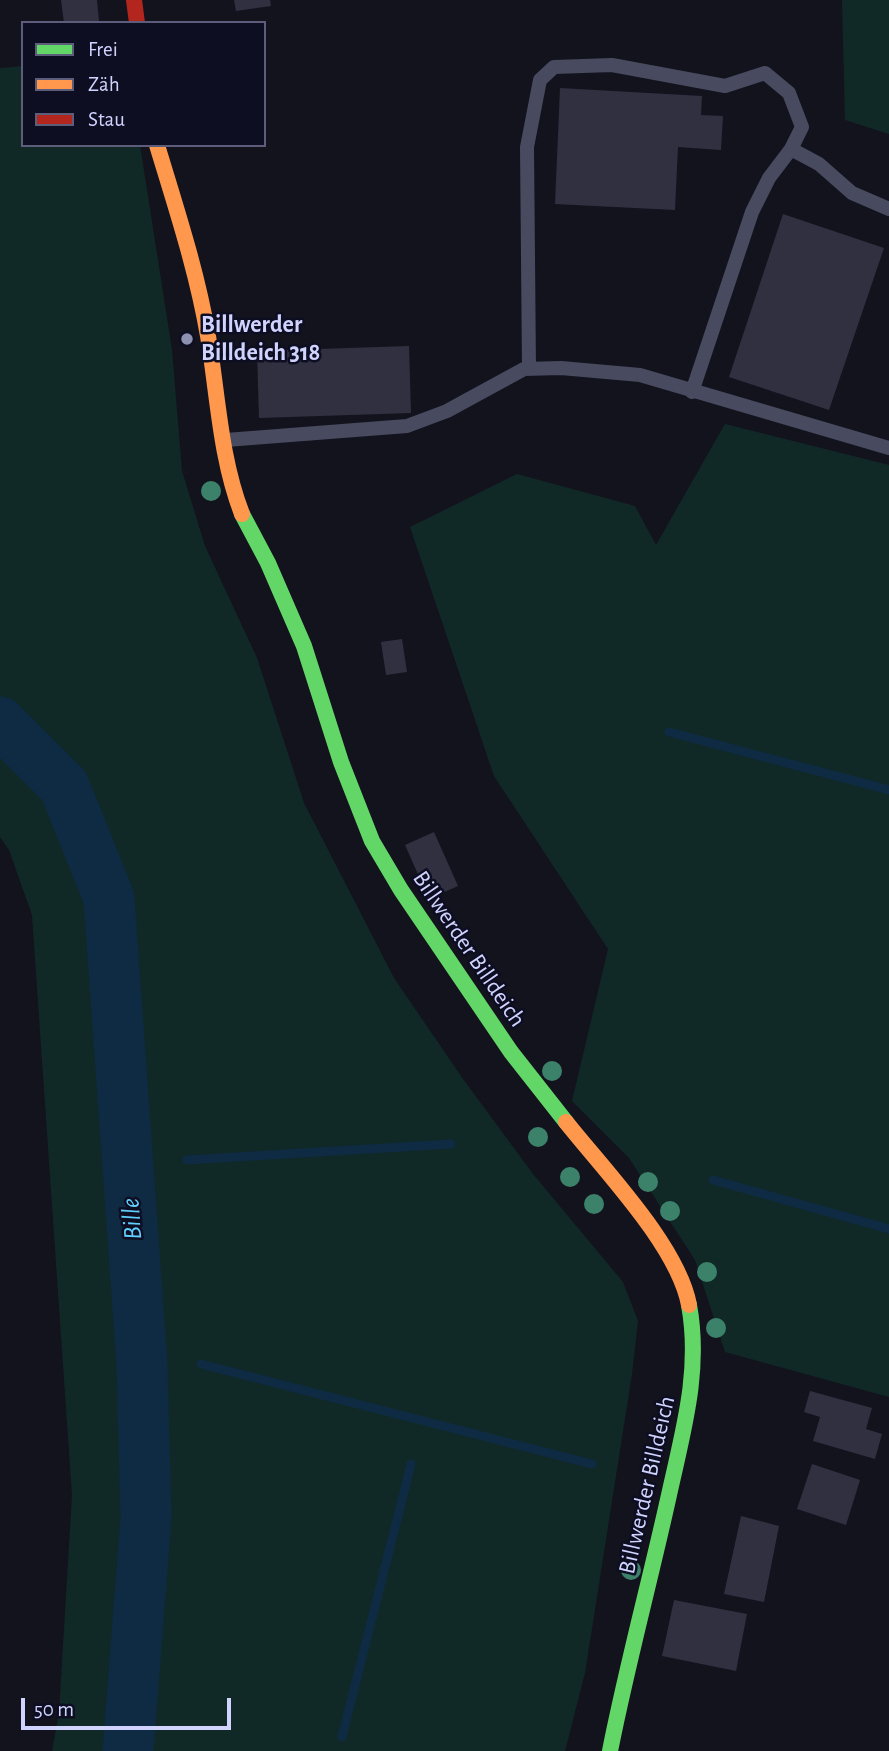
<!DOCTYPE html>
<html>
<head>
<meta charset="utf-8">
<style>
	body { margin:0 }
	#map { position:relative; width:889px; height:1751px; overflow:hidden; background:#13131e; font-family:"Alegreya Sans",sans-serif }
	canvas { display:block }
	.legend { position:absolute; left:21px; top:21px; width:245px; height:126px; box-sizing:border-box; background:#0e0e23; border:2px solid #5c5d7b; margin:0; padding:9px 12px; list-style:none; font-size:21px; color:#d0d3fe }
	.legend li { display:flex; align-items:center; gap:14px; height:35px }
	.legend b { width:35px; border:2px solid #5c5d7b }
	.scale { position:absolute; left:21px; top:1698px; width:210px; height:32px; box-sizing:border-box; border:4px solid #d0d3fe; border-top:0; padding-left:9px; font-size:21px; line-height:24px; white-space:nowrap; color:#d0d3fe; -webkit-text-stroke:5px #0e0e23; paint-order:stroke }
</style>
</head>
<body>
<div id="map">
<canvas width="889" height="1751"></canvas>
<ul class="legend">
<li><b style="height:9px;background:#63d668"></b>Frei</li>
<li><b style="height:9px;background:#ff974d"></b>Zäh</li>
<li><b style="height:9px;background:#b3261e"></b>Stau</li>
</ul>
<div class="scale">50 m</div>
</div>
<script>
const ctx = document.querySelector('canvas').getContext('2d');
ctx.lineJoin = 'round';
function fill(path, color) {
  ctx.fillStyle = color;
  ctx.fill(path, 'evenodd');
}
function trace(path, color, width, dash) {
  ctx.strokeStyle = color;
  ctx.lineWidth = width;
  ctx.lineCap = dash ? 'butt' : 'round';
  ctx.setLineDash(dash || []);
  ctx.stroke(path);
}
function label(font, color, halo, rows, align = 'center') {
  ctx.font = font + ' "Alegreya Sans",sans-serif';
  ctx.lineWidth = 5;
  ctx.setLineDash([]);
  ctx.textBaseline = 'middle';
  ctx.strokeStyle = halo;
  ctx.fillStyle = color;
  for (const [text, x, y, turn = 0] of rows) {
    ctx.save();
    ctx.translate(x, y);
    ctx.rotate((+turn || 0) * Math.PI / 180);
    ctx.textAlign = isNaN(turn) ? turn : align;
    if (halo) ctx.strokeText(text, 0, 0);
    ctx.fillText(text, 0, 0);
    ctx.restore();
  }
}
fill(new Path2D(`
	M842,0H889V134L845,120Z
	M23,66V145H140L172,350L182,471L205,546L257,658L304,803L394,978L463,1079L533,1174L623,1282L638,1321L632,1374L585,1673L565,1751H52L59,1713L72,1495L32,915L9,850L0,837V68Z
	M725,424L889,465V1397L725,1352L695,1260L629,1158L572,1101L608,949L494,776L410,527L517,474L635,506L656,545Z`), '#112926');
trace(new Path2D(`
	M669,732L889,790
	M187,1160L451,1144
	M713,1180L889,1229
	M201,1364L592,1464
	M342,1737L411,1464`), '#0e2b43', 9);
trace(new Path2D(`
	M0,722L64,786L109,898L142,1365L146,1517L128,1751`), '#0e2b43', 51);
fill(new Path2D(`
	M61,0H97L99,21L64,23Z
	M234,0H270L271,6L236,11Z
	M560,88L702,96L701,115L723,116L721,150L678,147L675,210L555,204Z
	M783,214L884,248L829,410L729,377Z
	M409,346L411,413L259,418L257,351Z
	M402,639L407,672L386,675L381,642Z
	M434,832L458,886L429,899L405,845Z
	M810,1391L872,1408L866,1429L882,1434L875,1459L813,1441L820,1417L804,1412Z
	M812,1464L860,1480L846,1525L797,1509Z
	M741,1516L779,1526L764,1602L724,1594Z
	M674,1600L747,1614L736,1671L662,1656Z`), '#313040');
trace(new Path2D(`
	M529,369L527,147L540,80L554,67L612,65L725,86L765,73L789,93L802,127L791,149
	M692,392L752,212L769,178L791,149L819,164L852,193L889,209
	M226,440L407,426L447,411L524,369L561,368L640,375L889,448`), '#484a5f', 14);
trace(new Path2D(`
	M242,514L268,563L304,646L341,762L372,841L401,890L511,1052L566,1122
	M610,1751C627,1665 650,1581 669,1495C683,1431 701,1371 689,1305`), '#63d668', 16);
trace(new Path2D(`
	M157,145C176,208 197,271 208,336C218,396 220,457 242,514
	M566,1122C604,1170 678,1246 689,1305`), '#ff974d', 16);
trace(new Path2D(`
	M134,0L137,23`), '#b3261e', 16);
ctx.fillStyle = '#3c826a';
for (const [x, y] of [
	[211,491],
	[552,1071],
	[538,1137],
	[570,1177],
	[648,1182],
	[594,1204],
	[670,1211],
	[707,1272],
	[716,1328],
	[631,1570]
]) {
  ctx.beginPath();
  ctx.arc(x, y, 10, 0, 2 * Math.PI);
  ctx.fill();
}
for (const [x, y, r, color] of [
	[187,339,7,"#8e90b0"]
]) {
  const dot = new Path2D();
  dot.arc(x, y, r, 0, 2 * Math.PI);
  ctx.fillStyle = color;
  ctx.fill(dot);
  trace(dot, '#0e0e23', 2.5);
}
label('bold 24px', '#d0d3fe', '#0e0e23', [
	["Billwerder",201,325],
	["Billdeich 318",201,353]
], 'left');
label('24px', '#d0d3fe', '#0e0e23', [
	["Billwerder Billdeich",469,949,56],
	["Billwerder Billdeich",647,1485,-77]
]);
label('italic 26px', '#60cefd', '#0e0e23', [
	["Bille",132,1219,-94]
]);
</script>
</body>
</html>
